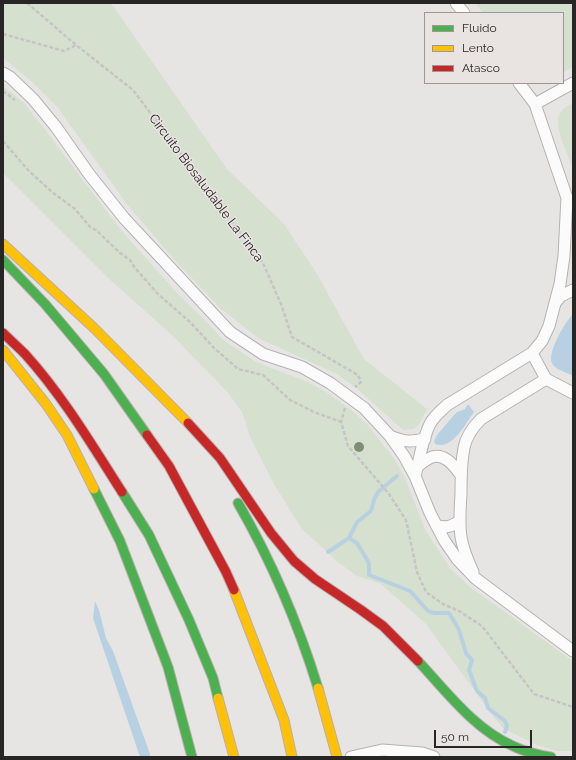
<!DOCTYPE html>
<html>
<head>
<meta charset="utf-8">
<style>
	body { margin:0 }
	#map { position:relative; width:576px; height:760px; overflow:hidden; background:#e7e5e3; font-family:Raleway,sans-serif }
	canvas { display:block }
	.frame { position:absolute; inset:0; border:4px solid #272625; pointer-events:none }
	.legend { position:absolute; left:424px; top:12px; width:140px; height:72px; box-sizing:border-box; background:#e9e4e1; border:1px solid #9b9896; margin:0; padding:5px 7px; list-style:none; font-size:12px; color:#272625 }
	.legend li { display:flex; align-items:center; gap:8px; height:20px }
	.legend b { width:20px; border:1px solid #9b9896 }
	.scale { position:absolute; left:434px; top:730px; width:98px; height:18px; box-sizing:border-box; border:2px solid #272625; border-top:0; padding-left:5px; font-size:12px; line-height:14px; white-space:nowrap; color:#272625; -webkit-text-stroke:3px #e9e4e1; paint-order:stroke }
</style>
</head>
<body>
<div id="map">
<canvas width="576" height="760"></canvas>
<div class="frame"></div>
<ul class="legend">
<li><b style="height:5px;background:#4caf50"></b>Fluido</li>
<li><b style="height:5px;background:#ffc107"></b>Lento</li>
<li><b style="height:5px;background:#c62828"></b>Atasco</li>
</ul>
<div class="scale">50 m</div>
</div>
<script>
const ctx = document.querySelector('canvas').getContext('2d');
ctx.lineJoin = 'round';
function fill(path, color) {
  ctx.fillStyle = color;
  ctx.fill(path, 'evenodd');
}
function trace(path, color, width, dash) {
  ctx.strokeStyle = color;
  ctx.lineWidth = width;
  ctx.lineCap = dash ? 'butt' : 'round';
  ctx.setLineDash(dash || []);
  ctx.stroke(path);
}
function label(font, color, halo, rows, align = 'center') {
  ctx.font = font + ' Raleway,sans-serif';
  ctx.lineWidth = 3;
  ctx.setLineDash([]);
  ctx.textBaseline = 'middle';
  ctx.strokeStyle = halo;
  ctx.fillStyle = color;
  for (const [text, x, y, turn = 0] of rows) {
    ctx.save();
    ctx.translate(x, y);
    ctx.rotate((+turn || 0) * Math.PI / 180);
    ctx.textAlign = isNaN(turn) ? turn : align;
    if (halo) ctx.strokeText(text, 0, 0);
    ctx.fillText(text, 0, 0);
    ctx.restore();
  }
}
fill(new Path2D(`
	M3,3H110L116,10L227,169L284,224L317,274L364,359L427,409L418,426L413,429L403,430L355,387L335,373L258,338L219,307L178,264L126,203L58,108L30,80L3,58Z
	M475,3H573V67L563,72V13H483Z
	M3,86L24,103L40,123L120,229L179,295L206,321L222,339L256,362L308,382L326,392L350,409L367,424L395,460L405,478L425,529L450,568L470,587L573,661V751H557L537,745L504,729L493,716L426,624L381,584L357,576L339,563L302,529L275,486L250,437L242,412L228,393L174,337L108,278L3,173Z
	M573,103V168C568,156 554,127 559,115C562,108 567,106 573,103Z`), '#d6e0cf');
fill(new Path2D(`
	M573,314V376C568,373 557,370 553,365C545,355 565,322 573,314Z
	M468,404L474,412C465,424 453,450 435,444L434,441L437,435L454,415L457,412L465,409Z
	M95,601L99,610L106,638L113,651L150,754V757H140L93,618Z`), '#b8d1e2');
trace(new Path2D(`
	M397,476L378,492L374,500L371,511L357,522L349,538L357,543L369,563V575L410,591L428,611L434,613H449L459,630L466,653L472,660L469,670L477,691L485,698L488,708L505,721L507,726L505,732
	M328,552L349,538`), '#b8d1e2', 4);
const street = new Path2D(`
	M456,3L464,13
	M3,73L10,77L33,99L56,127L89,174L124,218L230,332L263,354L302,367L330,383L364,408L390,436L404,456L415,476L430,513L444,540L457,559L475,578L573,651
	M519,83L535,104L569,204
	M535,104L573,83
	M555,303L561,296L573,290
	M532,353L546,379L573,393
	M390,436C404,442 410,442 425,439
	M418,466C422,463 427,459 432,457C445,453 454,466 461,475
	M415,476C420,459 422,439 430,424C434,416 441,411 447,405L532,353L542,341L549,326L560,284L564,256L567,197
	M436,525C446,529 452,526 460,521
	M473,572C468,561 463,550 461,537C459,523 460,508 461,494C461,479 461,463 464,448C466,437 473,427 481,419L546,379
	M351,757L382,750L422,753L434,757`);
const fast = new Path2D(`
	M3,260L45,304L104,374L147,435
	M94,489L120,541L168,667L192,757
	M122,492L149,535L189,620L213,678L218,698
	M238,503C272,562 298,623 318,688
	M418,661C446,691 474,729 513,746C525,752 538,755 551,757`);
const slow = new Path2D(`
	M3,244L94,328L188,423
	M3,350L46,404L67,435L94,489
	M234,590L284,720L292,757
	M318,688L337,757
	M218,698L234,757`);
const jam = new Path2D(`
	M3,333C10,340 18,347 25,354C63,396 92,445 122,492
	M188,423L220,458L271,533L294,561L315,579L361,610L383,626L418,661
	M147,435L169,466L226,572L234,590`);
trace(street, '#b5b3b2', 13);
trace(fast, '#baaeaf', 11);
trace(slow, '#baaeaf', 11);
trace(jam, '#baaeaf', 11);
trace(new Path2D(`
	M27,3L76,45L133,90L263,263L281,304L292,337L358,375L361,382L355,387
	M3,34L64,51L76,45
	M3,91L15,100
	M3,141L28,170L52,192L75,209L90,227L96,230L120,253L130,260L135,268L159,295L190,322L214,348L238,369L263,375L290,400L314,412L341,422
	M345,408L341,422L348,446L389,494L406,520L417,572L426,592L443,604L459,611L482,626L534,694L573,707`), '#c6c5c5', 2.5, [4, 2]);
trace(street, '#fbfbfb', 11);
trace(fast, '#4caf50', 9);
trace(slow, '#ffc107', 9);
trace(jam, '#c62828', 9);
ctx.fillStyle = '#7f8f73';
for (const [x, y] of [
	[359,447]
]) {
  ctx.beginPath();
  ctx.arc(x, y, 5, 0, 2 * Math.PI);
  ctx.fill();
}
label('13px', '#272625', '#e9e4e1', [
	["Circuito Biosaludable La Finca",206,188,53]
]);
</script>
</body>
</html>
